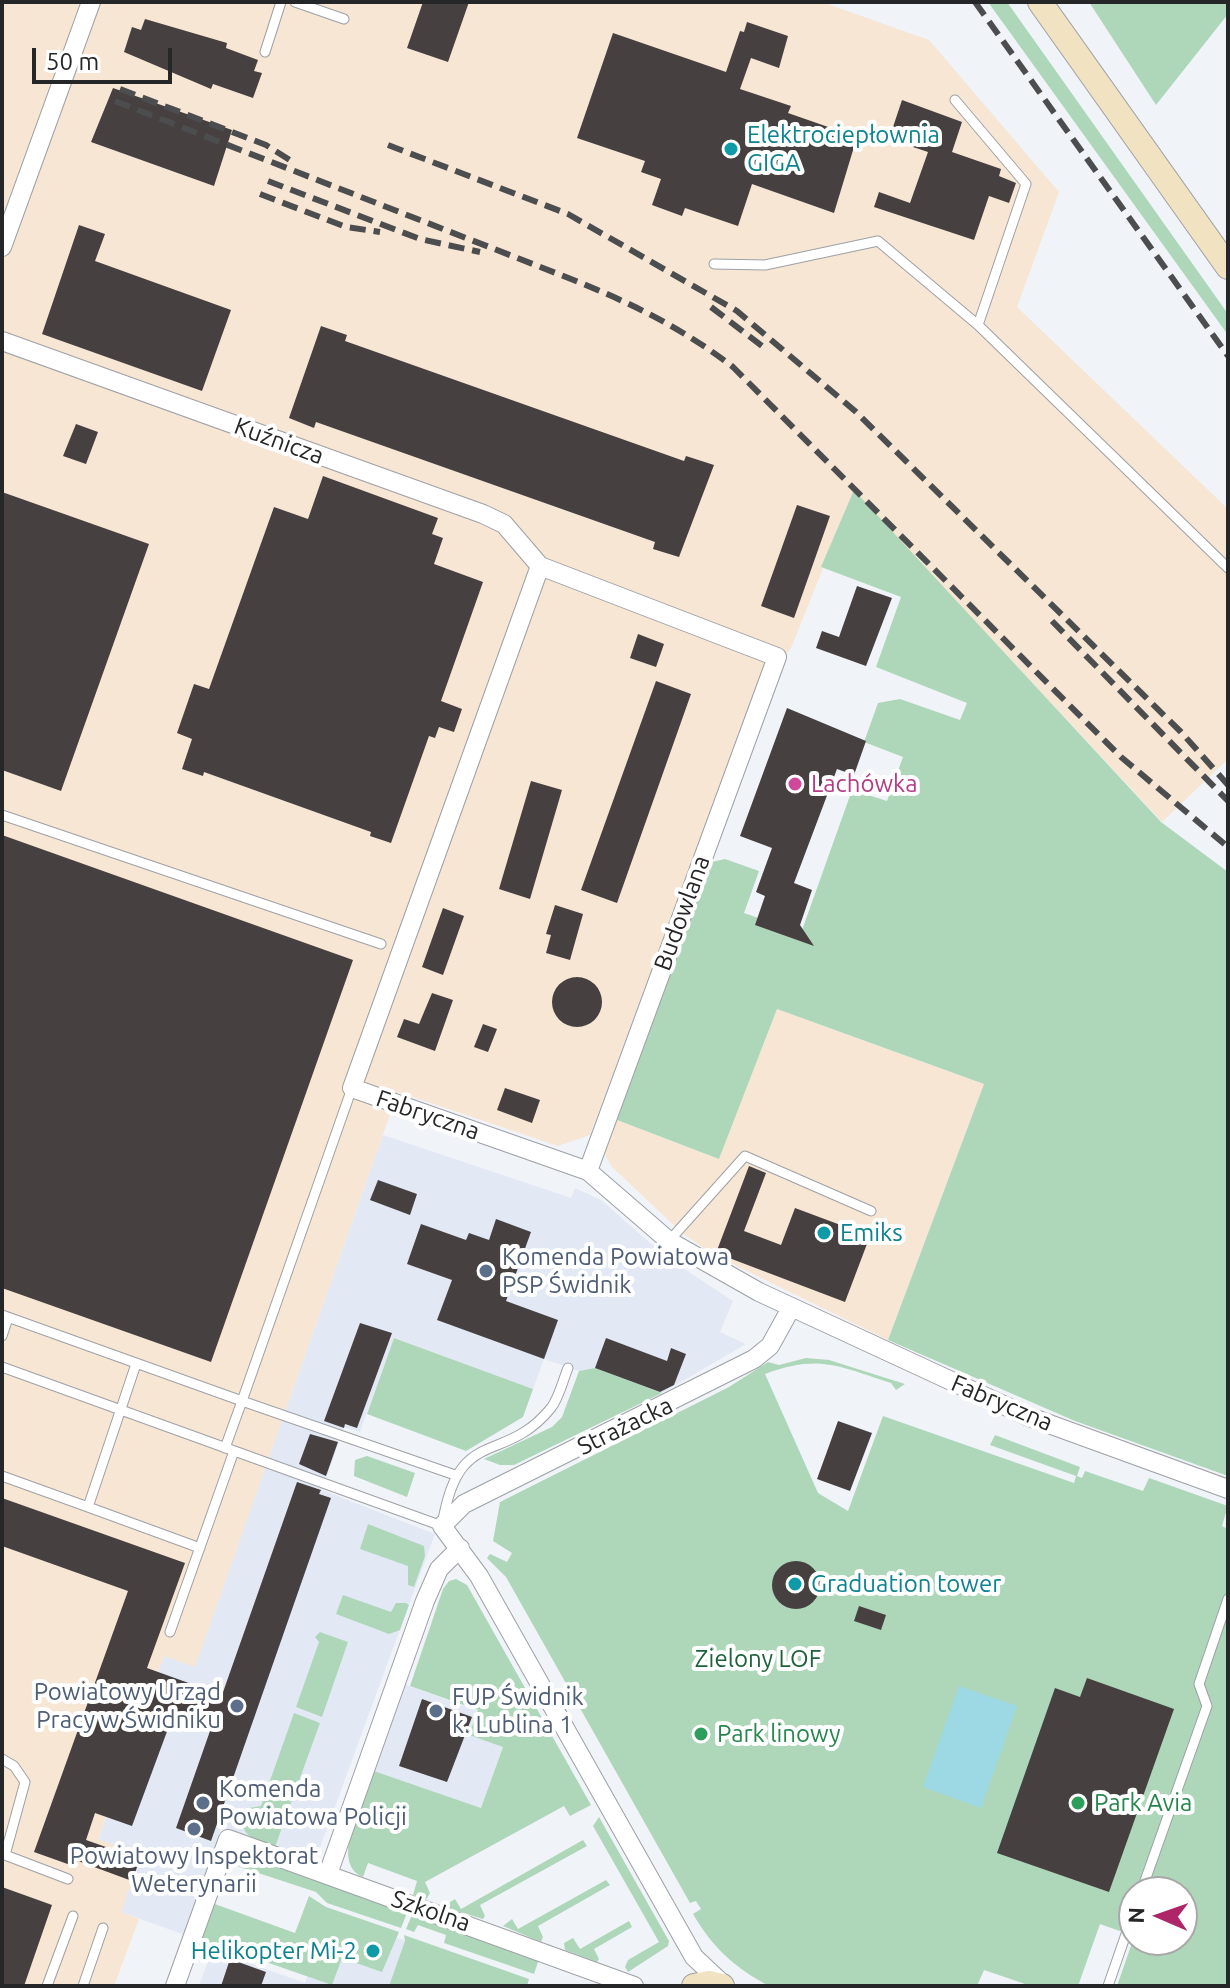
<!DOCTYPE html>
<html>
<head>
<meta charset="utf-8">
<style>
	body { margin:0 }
	#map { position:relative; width:1230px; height:1988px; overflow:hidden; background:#f0f3f8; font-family:Ubuntu,sans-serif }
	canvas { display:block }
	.frame { position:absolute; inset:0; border:4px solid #252627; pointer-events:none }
	.north { position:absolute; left:1118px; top:1876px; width:80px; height:80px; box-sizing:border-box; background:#fff; border:2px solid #a8a8a9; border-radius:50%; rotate:272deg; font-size:22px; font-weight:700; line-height:32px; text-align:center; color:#252627 }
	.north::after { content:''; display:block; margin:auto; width:28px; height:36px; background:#ae2568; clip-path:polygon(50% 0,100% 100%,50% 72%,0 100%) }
	.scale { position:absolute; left:32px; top:48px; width:140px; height:36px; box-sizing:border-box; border:4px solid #252627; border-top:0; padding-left:10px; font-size:24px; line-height:28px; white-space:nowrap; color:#252627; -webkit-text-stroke:6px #fff; paint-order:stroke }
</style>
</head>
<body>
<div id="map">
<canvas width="1230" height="1988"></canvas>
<div class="frame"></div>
<div class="north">N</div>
<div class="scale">50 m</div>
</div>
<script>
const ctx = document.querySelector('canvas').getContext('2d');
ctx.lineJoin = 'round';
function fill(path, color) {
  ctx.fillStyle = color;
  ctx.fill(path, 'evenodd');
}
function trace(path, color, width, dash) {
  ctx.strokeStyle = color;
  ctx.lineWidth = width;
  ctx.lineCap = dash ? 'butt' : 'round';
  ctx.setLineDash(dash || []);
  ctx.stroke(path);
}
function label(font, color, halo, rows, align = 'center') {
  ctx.font = font + ' Ubuntu,sans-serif';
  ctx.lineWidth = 8;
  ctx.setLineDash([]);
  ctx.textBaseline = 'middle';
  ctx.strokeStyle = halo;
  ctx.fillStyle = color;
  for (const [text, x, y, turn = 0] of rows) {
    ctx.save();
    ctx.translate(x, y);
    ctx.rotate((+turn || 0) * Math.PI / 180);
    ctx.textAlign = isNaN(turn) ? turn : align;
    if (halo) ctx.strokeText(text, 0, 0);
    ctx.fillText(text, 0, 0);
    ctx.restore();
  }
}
fill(new Path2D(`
	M383,1135L571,1198L575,1188L601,1200L666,1257L733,1301L720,1332L746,1344L662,1393L595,1368L579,1371L544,1359L533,1389L394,1338L360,1432L344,1427L322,1490L435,1534L315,1861L221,1828L185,1935L121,1912L98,1840L164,1656L195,1666Z
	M404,1684L478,1711L503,1747L481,1808L374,1771Z
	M330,1914L532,1986H199L212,1950L305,1983Z`), '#e2e9f5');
fill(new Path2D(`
	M2,2H822L929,40L1059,192L1017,307L1228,509V759L1162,822L854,491L791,648L752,700L590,1135L558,1146L398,1092L195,1667L164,1656L98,1839L141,1855L121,1912L139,1919L114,1986H2Z
	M777,1009L984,1084L888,1340L712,1254L680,1231L611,1166L605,1154L617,1120L719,1159Z`), '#f7e6d4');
fill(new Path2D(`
	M988,2H1007L1228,314V335Z
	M1089,2H1228V14L1156,105Z
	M854,490L1161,822L1228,872V1476L1075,1421L888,1340L984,1084L777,1009L719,1159L617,1120L712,862L725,859L759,871L744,913L801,933L852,790L887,801L903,757L864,742L878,703L900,699L960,720L967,703L876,667L901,597L821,567Z
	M394,1338L533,1389L523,1417L466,1451L367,1414Z
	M806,1358L829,1360L905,1384L896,1390L891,1383C837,1366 820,1354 765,1374L818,1493L848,1511L883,1416L1074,1483L1076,1476L990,1445L995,1435L1080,1467L1077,1476L1082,1478L1085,1471L1143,1491L1149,1478L1228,1506L1222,1526L1228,1529V1986H1117L1134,1937V1940H1182V1892H1134V1936L1100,1924L1078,1986H1031L984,1970L977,1986H769C735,1968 712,1947 693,1914L701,1909L696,1901L690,1903L506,1577L487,1558L490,1554L507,1562L512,1553L493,1541L500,1502L729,1387L768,1362L779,1365Z
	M595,1368L662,1393L514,1465H500L484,1459L552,1427L562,1417L579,1371Z
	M367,1456L415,1473L407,1497L354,1476L355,1460Z
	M368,1524L424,1546L425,1556L414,1587L408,1585V1566L360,1549Z
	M456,1579L467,1585L591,1805L570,1816L564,1806L425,1882L430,1893L426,1900L413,1895L417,1881L368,1863L363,1877C328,1863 365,1797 374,1771L481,1808L503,1747L469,1735L478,1710L410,1686L443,1589L449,1581Z
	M343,1595L391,1612L396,1603H406L409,1605L400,1630L389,1634L336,1614Z
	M320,1632L348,1642L322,1717L296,1707L319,1642L315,1637Z
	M294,1713L320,1723L275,1847C258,1841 240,1837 242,1816L249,1808L261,1806Z
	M599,1817L669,1941L668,1946L628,1972L625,1967L628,1960L659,1942L593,1826Z
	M583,1840L587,1846L480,1905L485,1916L483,1919L450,1909L447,1904L455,1899L461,1909Z
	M249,1861L262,1862L407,1913L401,1928L327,1903L316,1892L237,1866Z
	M606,1880L610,1885L538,1926L543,1937L541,1942L503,1926L512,1919L518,1929Z
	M309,1896L326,1907L399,1932L382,1972L342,1958L332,1985L200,1939L212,1903L295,1933Z
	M412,1915L539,1959L534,1974L444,1943L446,1935L418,1925L414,1932L406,1929Z
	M629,1921L632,1927L594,1949L599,1959L597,1962L565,1950L564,1943L573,1938L580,1949Z
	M404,1935L529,1979L527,1986H389L405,1941Z`), '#aed7ba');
fill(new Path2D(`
	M959,1686L1017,1706L981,1808L923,1787Z`), '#9dd9e4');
fill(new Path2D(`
	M423,2H469L448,62L407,48Z
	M145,19L227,43L226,48L258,60L254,71L262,73L253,98L213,84L211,89L124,52L132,27L141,30Z
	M747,22L788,36L779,68L751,58L740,89L791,106L788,113L857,137L834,213L752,184L738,226L685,208L682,216L652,205L661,179L641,172L645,161L577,138L613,33L726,72L740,31L744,32Z
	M113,88L232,130L214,186L91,142Z
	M902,100L962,122L952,152L1001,169L999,176L1016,183L1009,203L989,196L974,240L874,207L879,192L910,203L928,152L889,139Z
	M79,225L105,234L95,261L231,310L202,391L42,334Z
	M321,326L347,335L345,341L684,461L686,456L714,465L679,557L653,549L655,542L316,422L314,428L289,418Z
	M76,424L98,432L86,464L63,456Z
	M323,476L438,518L432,534L443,538L434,564L483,582L441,701L462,709L454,732L439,727L435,738L429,736L391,843L370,836L371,832L204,772L203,776L182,769L192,739L177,733L194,684L209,689L274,507L308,519Z
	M2,492L149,544L61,791L2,770Z
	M797,505L830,516L794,618L761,606Z
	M857,586L892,598L866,666L816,648L822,631L839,637Z
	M638,634L664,644L656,667L630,658Z
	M656,681L691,694L617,903L581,890Z
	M787,708L866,741L854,775L837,769L794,883L812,890L800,925L814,946L755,925L765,896L756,892L772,848L740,836Z
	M531,781L562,790L530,899L499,889Z
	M2,835L353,960L211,1362L2,1288Z
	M555,905L583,914L570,960L546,953L551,935L546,934Z
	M443,908L464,916L443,975L422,967Z
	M552 1002a25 25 0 1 1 50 0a25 25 0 1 1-50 0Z
	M432,993L453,1000L435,1051L397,1037L404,1019L419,1024Z
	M483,1024L497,1029L488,1052L474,1047Z
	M505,1088L540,1100L532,1123L497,1110Z
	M749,1166L766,1173L744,1231L781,1245L795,1208L870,1236L845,1302L716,1253Z
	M378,1180L417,1194L410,1215L370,1200Z
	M496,1219L531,1232L506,1301L558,1320L544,1359L437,1320L452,1280L407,1264L421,1224L466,1240L469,1233L489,1240Z
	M360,1323L392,1333L357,1428L345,1424L344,1428L324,1421Z
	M606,1338L667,1361L671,1348L686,1354L674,1385L660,1392L595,1368Z
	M838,1421L872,1433L850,1491L817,1479Z
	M310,1434L338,1442L326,1476L299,1464Z
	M297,1482L321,1490L319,1494L331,1498L211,1841L176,1828L210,1731L172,1718L132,1826L95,1813L86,1840L140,1859L132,1881L78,1861L76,1867L34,1852L128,1591L2,1546V1498L185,1563L147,1668L222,1695Z
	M772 1585a24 24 0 1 1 48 0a24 24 0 1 1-48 0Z
	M859,1606L886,1615L881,1630L854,1621Z
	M1087,1678L1174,1709L1109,1892L997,1853L1055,1688L1080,1697Z
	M422,1699L472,1717L447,1782L399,1766Z
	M2,1887L52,1905L24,1986H2Z
	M230,1959L266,1972L261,1986H221Z`), '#464040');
const lane = new Path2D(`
	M295,2L344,19
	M265,52L281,2
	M955,100L1026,184L978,325L1228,568
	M714,264L765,265L878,241L978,325
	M2,815L381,944
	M669,1241L745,1156L871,1211
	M2,1315L242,1401L352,1088
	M2,1336L8,1318
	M136,1364L88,1507L200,1548
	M2,1367L442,1526C458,1423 503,1467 551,1408C559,1398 563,1380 568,1368
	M225,1448L242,1401L455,1475
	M2,1476L88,1507
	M170,1632L234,1451
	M2,1759L14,1766L25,1782L5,1855L68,1879
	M1141,1892L1207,1706L1199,1684L1228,1599
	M47,1986L73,1916
	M83,1986L103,1928
	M1108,1986L1134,1911`);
const street = new Path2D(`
	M2,247L91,2
	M2,341L483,514L504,524L540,566
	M588,1171L777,657L540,566L352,1088L588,1171L669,1241L759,1292L1027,1416L1228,1489
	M328,1874L425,1601L439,1569L460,1548
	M175,1986L228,1839L634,1986
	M725,1986L694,1957L479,1576L442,1526L464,1504L754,1359L770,1346L791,1308`);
const secondary = new Path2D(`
	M1040,2L1228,267
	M694,1986L709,1983L722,1986`);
trace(lane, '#9da0a5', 11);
trace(street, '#9da0a5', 20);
trace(secondary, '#9da0a5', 26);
trace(lane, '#fff', 9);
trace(street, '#fff', 18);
trace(secondary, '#f1e2c1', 24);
trace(new Path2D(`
	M975,2L1228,356
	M120,89L266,145L293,162
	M115,101L566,277C627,301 681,327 733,367L1121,757L1228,847
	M388,145L568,214L737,311L855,411L1181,732L1228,785
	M268,181L420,239L480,252
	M260,194L346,227L380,232
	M711,307L762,346
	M1052,621L1228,801`), '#4c4d4f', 6, [16, 8]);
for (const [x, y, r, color] of [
	[731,149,8,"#0f9aa8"],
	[795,784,8,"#d1479c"],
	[824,1233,8,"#0f9aa8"],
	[486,1271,8,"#5c6f8a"],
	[795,1584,8,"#0f9aa8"],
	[237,1706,8,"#5c6f8a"],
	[436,1711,8,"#5c6f8a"],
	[701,1734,8,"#2e9e5b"],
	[203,1803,8,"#5c6f8a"],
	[1078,1803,8,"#2e9e5b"],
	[194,1829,8,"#5c6f8a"],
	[373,1951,8,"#0f9aa8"]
]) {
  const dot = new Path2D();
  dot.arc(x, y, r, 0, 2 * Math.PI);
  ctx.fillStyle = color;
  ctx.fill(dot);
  trace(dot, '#fff', 3);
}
label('24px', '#0d838f', '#fff', [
	["Elektrociepłownia",747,135],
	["GIGA",747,163],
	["Emiks",840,1233],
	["Graduation tower",811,1584],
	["Helikopter Mi-2",357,1951,"right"]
], 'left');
label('24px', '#252627', '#fff', [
	["Kuźnicza",279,441,20],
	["Budowlana",682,913,-70],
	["Fabryczna",428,1115,19],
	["Fabryczna",1002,1403,23],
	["Strażacka",625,1426,-26],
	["Szkolna",431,1911,19]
]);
label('24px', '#b23c85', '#fff', [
	["Lachówka",811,784]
], 'left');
label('24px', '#4e5e75', '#fff', [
	["Komenda Powiatowa",502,1257],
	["PSP Świdnik",502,1285],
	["Powiatowy Urząd",221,1692,"right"],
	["Pracy w Świdniku",221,1720,"right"],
	["FUP Świdnik",452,1697],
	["k. Lublina 1",452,1725],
	["Komenda",219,1789],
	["Powiatowa Policji",219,1817],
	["Powiatowy Inspektorat",194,1856,"center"],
	["Weterynarii",194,1884,"center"]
], 'left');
label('24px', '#1e613a', '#fff', [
	["Zielony LOF",758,1659]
]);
label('24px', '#27864d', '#fff', [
	["Park linowy",717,1734],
	["Park Avia",1094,1803]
], 'left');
</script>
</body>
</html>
